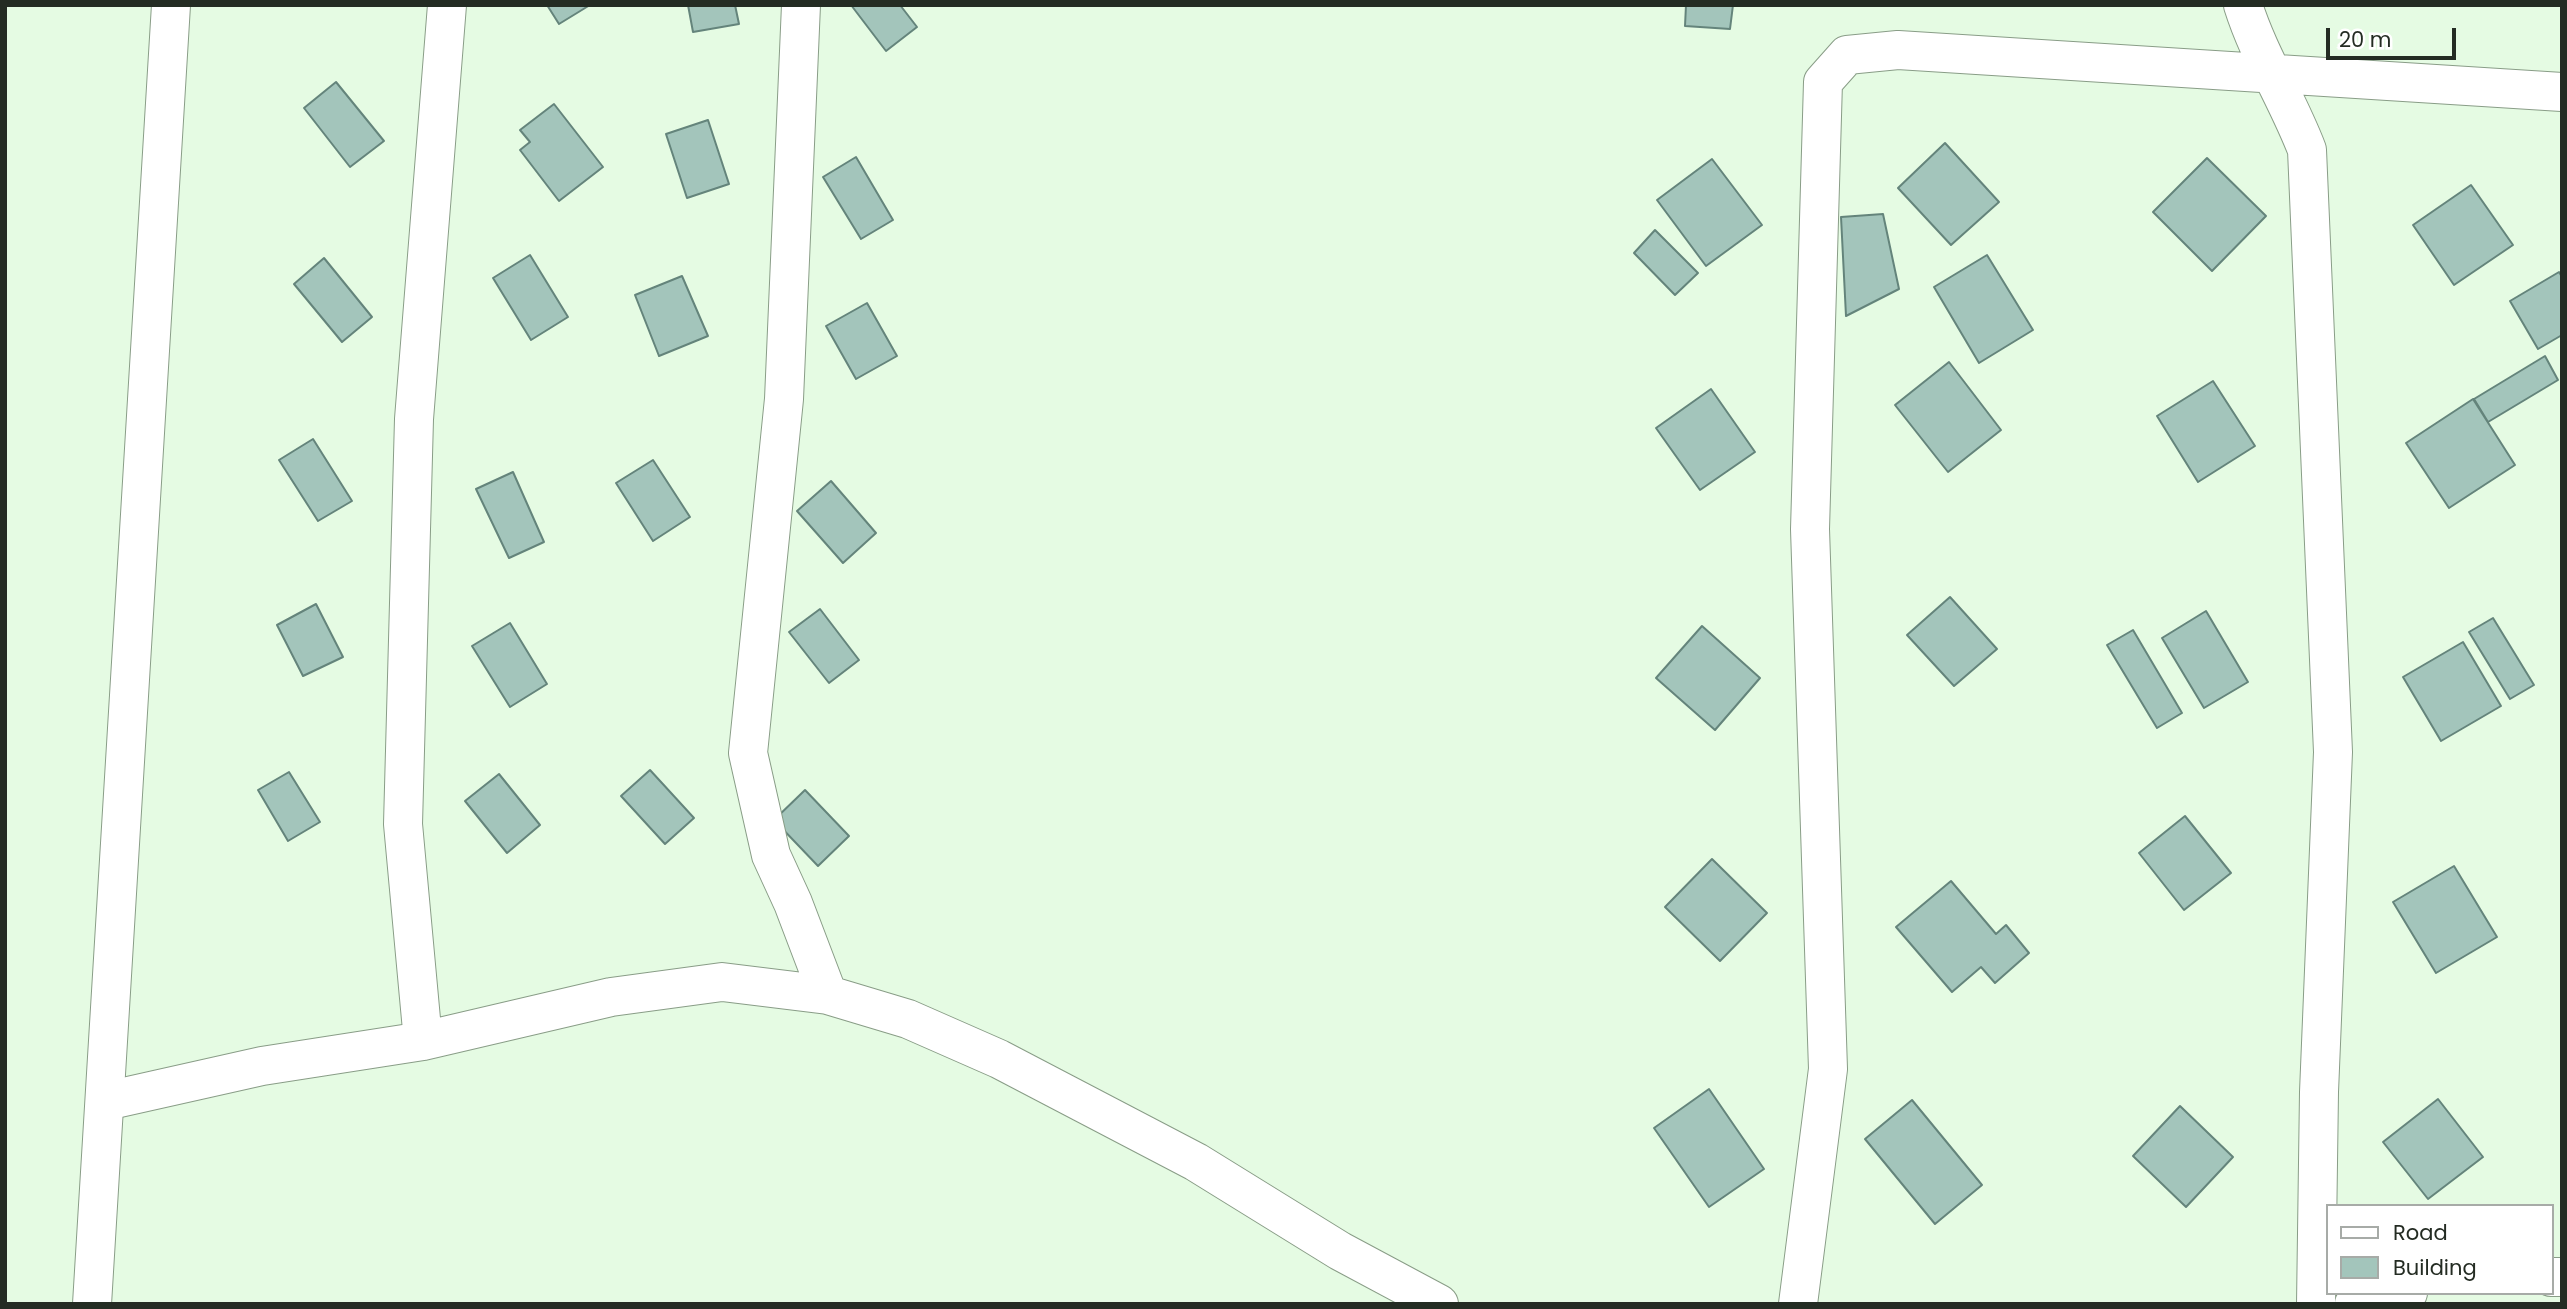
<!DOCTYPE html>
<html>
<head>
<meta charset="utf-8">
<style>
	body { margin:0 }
	#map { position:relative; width:2567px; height:1309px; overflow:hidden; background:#e5fbe3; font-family:Poppins,sans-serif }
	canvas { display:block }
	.frame { position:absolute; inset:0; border:7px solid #242c23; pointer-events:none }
	.legend { position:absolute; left:2326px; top:1204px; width:228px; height:91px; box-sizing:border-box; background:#fff; border:2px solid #a7aba7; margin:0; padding:9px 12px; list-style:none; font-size:21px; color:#242c23 }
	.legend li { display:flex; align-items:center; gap:14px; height:35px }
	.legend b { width:35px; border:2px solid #a7aba7 }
	.scale { position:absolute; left:2326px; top:28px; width:130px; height:32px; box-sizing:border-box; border:4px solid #242c23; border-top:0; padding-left:9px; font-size:21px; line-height:24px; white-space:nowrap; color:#242c23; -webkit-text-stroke:5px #fff; paint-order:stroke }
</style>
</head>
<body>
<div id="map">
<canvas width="2567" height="1309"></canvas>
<div class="frame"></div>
<ul class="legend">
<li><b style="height:9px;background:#fff"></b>Road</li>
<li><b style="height:19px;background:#a3c5bb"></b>Building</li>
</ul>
<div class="scale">20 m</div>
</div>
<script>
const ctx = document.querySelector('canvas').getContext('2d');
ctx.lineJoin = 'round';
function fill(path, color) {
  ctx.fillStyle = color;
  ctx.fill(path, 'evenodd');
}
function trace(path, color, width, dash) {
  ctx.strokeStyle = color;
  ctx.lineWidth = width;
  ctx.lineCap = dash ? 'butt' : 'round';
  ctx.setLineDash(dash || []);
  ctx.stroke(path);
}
const building = new Path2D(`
	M547,5H590L559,24Z
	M688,5H735L739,24L693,32Z
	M851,5H900L917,27L886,51Z
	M1686,5H1733L1730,29L1685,26Z
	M336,82L384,141L350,167L304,108Z
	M554,104L603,167L559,201L520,150L530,142L520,130Z
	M708,120L729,184L687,198L666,134Z
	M1945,143L1999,202L1951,245L1898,188Z
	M856,157L893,220L861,239L823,177Z
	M2207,158L2266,216L2212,271L2153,212Z
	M1712,159L1762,225L1706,266L1657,200Z
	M2471,185L2513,245L2454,285L2413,225Z
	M1883,214L1899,289L1846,316L1841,217Z
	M1655,230L1698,273L1675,295L1634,253Z
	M530,255L568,317L531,340L493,278Z
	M1987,255L2033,330L1979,363L1934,287Z
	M324,258L372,317L342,342L294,284Z
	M2559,272L2562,277V335L2538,349L2510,301Z
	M682,276L708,336L659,356L635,295Z
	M867,303L897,356L856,379L826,326Z
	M2545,356L2558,380L2488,422L2474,399Z
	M1949,362L2001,430L1948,472L1895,405Z
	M2213,381L2255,446L2198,482L2157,416Z
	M1711,389L1755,452L1700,490L1656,428Z
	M2473,399L2515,465L2449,508L2406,443Z
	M313,439L352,501L318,521L279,460Z
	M653,460L690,517L653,541L616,483Z
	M513,472L544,542L509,558L476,489Z
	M831,481L876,533L843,563L797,511Z
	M1950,597L1997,649L1954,686L1907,635Z
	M316,604L343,657L303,676L277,625Z
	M820,609L859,660L829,683L789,632Z
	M2206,611L2248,682L2204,708L2162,638Z
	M2493,618L2534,685L2510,699L2469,632Z
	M510,623L547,684L510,707L472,646Z
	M1702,626L1760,678L1715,730L1656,678Z
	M2133,630L2182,713L2157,728L2107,645Z
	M2463,642L2501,706L2441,741L2403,677Z
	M650,770L694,818L665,844L621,796Z
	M289,772L320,822L288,841L258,790Z
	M499,774L540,825L507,853L465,801Z
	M805,790L849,836L818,866L774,820Z
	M2185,816L2231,873L2184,910L2139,853Z
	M1712,859L1767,913L1720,961L1665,907Z
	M2454,866L2497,937L2436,973L2393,902Z
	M1951,881L1996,934L2006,925L2029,953L1995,983L1981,967L1952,992L1896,927Z
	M1709,1089L1764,1169L1709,1207L1654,1128Z
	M2438,1099L2483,1157L2428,1199L2383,1142Z
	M1912,1100L1982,1185L1935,1224L1865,1139Z
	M2180,1106L2233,1157L2186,1207L2133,1156Z`);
fill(building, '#a3c5bb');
trace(building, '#64847b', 2);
const minor = new Path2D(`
	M801,5L784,399L748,753L771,855L793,903L828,995
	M2243,5C2259,56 2288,100 2307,150L2333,752L2319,1092L2316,1304
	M423,1041L403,824L414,419L447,5
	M106,1101L262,1066L423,1041L611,997L722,982L828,995L908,1019L999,1059L1196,1162L1340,1251L1439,1304
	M2551,1277H2562
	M1798,1304L1828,1069L1810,529L1823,82L1847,55L1898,50L2562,92
	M2354,1304L2408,1293`);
const tertiary = new Path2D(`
	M92,1304L171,5`);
trace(minor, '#899d87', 40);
trace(tertiary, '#899d87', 40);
trace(minor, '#fff', 38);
trace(tertiary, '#fff', 38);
</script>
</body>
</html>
